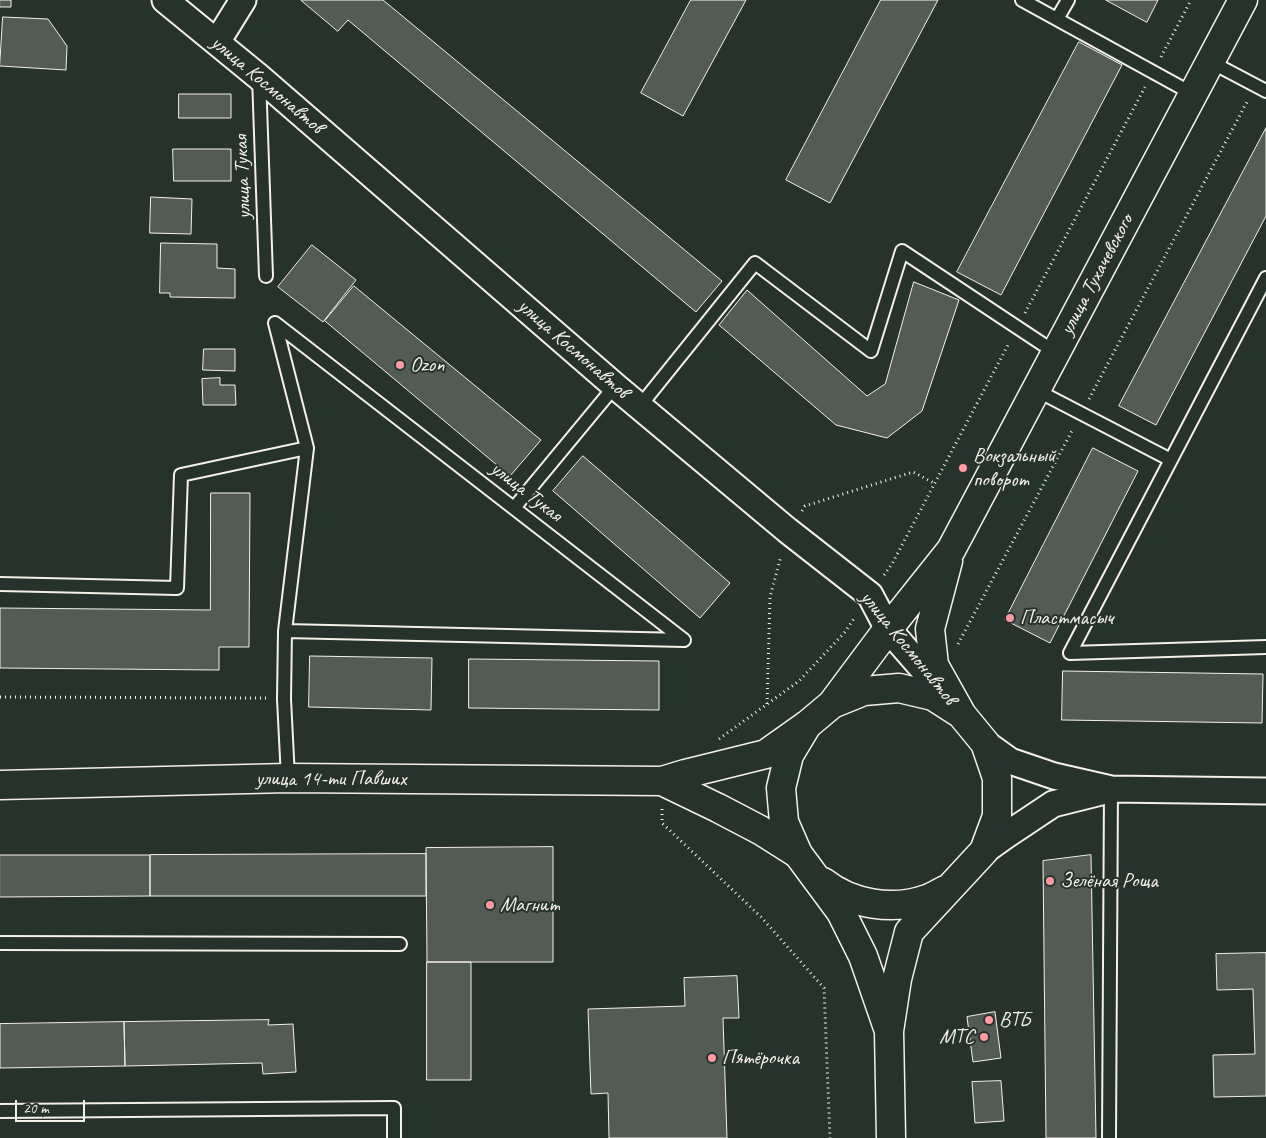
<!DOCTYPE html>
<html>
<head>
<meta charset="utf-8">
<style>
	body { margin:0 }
	#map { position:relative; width:1266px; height:1138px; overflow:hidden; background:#26332d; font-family:Caveat,sans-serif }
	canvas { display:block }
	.scale { position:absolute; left:15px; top:1100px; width:70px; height:22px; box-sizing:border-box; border:2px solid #f4f1e8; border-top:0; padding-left:6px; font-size:15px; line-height:18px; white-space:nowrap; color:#f4f1e8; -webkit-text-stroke:4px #26332d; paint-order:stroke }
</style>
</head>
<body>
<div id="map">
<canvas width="1266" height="1138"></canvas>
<div class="scale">20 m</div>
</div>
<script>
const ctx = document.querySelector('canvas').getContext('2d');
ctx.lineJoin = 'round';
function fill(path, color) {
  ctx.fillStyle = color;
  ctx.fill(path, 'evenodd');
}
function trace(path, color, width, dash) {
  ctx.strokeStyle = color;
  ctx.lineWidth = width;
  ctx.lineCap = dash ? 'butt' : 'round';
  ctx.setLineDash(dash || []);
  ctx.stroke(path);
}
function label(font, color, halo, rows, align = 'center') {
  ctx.font = font + ' Caveat,sans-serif';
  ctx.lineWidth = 4;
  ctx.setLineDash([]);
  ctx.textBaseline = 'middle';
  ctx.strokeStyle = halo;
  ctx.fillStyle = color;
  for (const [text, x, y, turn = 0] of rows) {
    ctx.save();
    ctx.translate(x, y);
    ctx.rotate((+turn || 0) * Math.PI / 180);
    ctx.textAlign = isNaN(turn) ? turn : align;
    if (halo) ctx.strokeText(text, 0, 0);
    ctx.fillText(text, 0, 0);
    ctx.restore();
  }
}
const building = new Path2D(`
	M0,0H11V7H0Z
	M301,0H383L722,281L696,312L348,20L338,31Z
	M691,0H746L683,116L641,93Z
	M881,0H938L830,203L786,180Z
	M1106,0H1158L1147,22Z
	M3,17L48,19L67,46L66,70L0,66Z
	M1079,42L1122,65L1001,295L957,272Z
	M179,94H231V118H179Z
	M1266,128V216L1156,425L1119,406Z
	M173,149H231V181H174Z
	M151,197L192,199L191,234L150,233Z
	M161,243L217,244V268L235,269V298L170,297V293H160Z
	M312,245L356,280L323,322L278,287Z
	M914,282L959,300L922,411L887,438L836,425L719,325L747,290L867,396L885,384Z
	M354,286L541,440L510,476L325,321Z
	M204,349H235V371L203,370Z
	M220,378V385H235L236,405H203L202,379Z
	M1093,448L1138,471L1050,643L1005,620Z
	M583,456L730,583L700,618L553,491Z
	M211,493H250L249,647H219V670L0,668V608L210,610Z
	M310,656L432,658L431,710L309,707Z
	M469,659L659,661V710L469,708Z
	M1063,671L1263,674L1262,723L1062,720Z
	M553,847V962H427L426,848Z
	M426,854V896H150V855Z
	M0,855H150V896L0,897Z
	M1091,855L1096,1138H1046L1043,861Z
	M1266,953V1096L1214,1097L1213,1055L1255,1054L1253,989L1217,990L1216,954Z
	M427,962H471V1080H427Z
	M737,976L739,1018H723L727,1138H609L608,1093L591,1094L588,1009L685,1006L684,978Z
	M995,1012L1001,1058L973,1062L967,1017Z
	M269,1020L268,1025L293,1024L296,1072L263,1074L262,1063L125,1066L124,1022Z
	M124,1022L125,1066L0,1068V1024Z
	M1001,1081L1004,1121L975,1123L972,1082Z`);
fill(building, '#525c55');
trace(building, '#f4f1e8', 1);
const service = new Path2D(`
	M1022,0L1193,94
	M1057,19L1068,0
	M1211,62L1266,91
	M259,77L266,276
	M1266,278L1070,653L1266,647
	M275,323L684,640L285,631
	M275,323L307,448L285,631L284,699L288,778
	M1036,390L1171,460
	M640,406L755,263L871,351L902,251L1056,353
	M514,508L615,386
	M0,584L177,588L181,475L307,448
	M0,943L400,944
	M0,1111L394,1108V1138
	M1109,1138L1111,789`);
const minor = new Path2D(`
	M165,0L259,77L615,386L787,530L870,595L888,629L943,692
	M217,42L243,0
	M985,743L1010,761L1054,776L1111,789L1266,791
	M984,851L1005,836L1053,804L1109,790`);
const tertiary = new Path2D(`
	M662,781L718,808L760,830L798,854
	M0,785L288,778L662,781L685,774L766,754L807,725`);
const primary = new Path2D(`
	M832,704L864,691L899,688L933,696L961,714
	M823,882C852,905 893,911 927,899C933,897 939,893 945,890
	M889,1031L863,956L841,912L798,854L784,822L781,788L789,755L807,725L832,704L888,629L951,550L1243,0
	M891,1138L889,1031L897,979L909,932L984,851L997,816V778L985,743L962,715L934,665L930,629L948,561`);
trace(service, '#f4f1e8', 16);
trace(minor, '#f4f1e8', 29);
trace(tertiary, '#f4f1e8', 31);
trace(primary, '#f4f1e8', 31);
trace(new Path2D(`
	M1161,57L1191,0
	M1025,313L1145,87
	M1089,399L1248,100
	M802,511L805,506L913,472L934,483
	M884,575L892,564L1009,343
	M958,644L1073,429
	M0,697L266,698
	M767,704L770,597L781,556
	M719,739L799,681L845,632L855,617
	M662,809V823L761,917L824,988L830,1138`), '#f4f1e8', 3, [1, 4]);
trace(service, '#26332d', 12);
trace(minor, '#26332d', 25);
trace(tertiary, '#26332d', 28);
trace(primary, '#26332d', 28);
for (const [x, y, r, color] of [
	[400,365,5,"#ff9aa2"],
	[963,468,5,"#ff9aa2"],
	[1010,618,5,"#ff9aa2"],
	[1050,881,5,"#ff9aa2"],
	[490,905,5,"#ff9aa2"],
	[989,1020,5,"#ff9aa2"],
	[984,1037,5,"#ff9aa2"],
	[712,1058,5,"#ff9aa2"]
]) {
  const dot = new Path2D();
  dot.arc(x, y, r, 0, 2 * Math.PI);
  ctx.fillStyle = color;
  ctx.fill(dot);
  trace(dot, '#26332d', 2);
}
label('21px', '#f4f1e8', '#26332d', [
	["улица Космонавтов",267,85,40],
	["улица Тукая",243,177,-92],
	["улица Тухачевского",1097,275,-62],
	["улица Космонавтов",573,349,41],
	["улица Тукая",526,492,38],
	["улица Космонавтов",908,648,51],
	["улица 14-ти Павших",331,779]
]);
label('21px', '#f4f1e8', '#26332d', [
	["Ozon",410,365],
	["Вокзальный",973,456],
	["поворот",973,480],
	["Пластмасыч",1020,618],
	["Зелёная Роща",1060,881],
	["Магнит",500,905],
	["ВТБ",999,1020],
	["МТС",974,1037,"right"],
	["Пятёрочка",722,1058]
], 'left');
</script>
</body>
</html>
